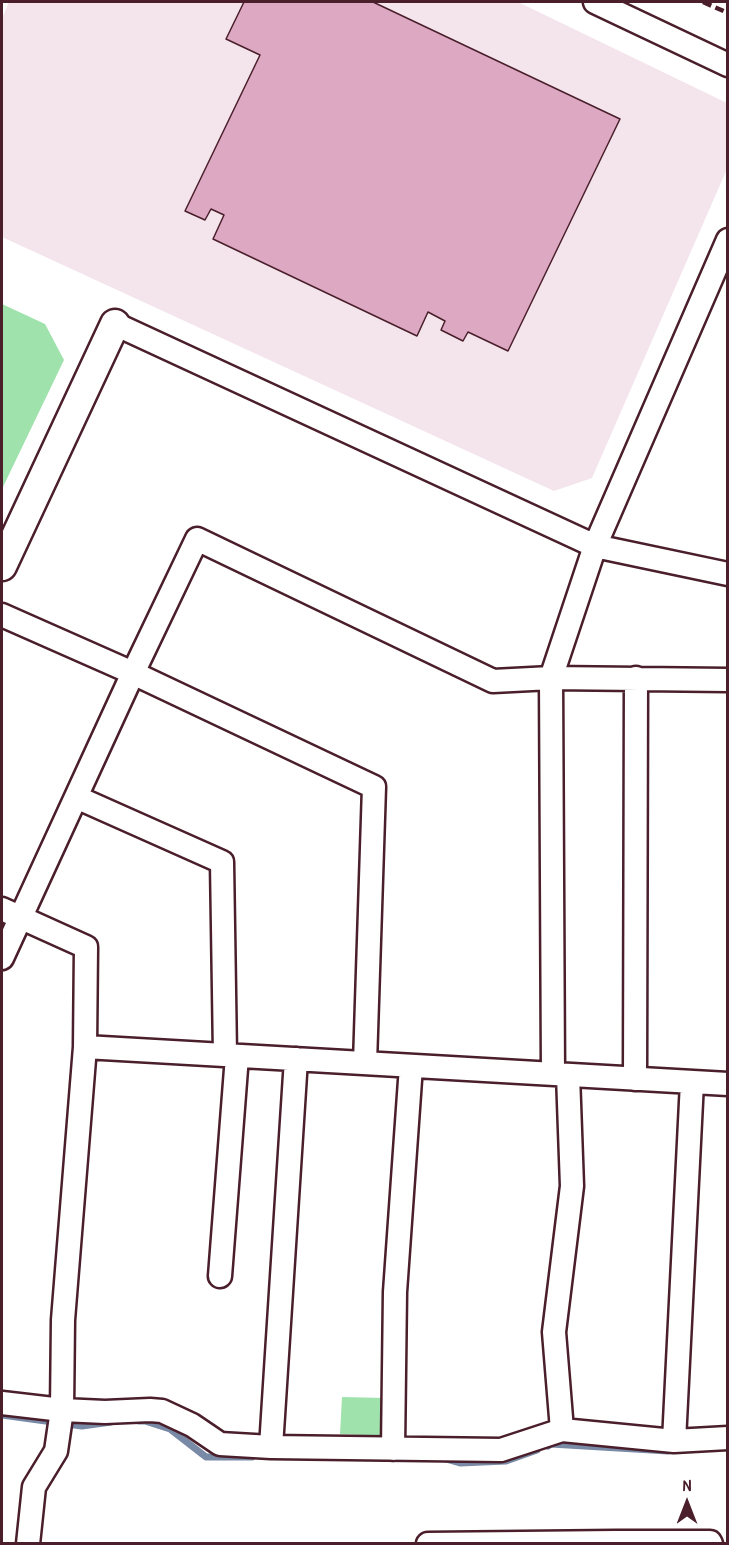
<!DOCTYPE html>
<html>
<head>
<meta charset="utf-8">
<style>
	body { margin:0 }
	#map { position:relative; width:729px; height:1545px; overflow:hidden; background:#fff; font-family:"Patrick Hand",sans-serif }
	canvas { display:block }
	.frame { position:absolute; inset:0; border:3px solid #4a1f2b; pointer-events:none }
	.north { position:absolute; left:657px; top:1473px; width:60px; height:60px; -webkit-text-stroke:4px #fff; paint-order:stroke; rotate:0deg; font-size:16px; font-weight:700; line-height:24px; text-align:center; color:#4a1f2b }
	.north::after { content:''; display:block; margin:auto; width:21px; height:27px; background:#4a1f2b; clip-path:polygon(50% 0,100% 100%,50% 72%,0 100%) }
</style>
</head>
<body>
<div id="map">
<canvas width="729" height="1545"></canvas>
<div class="frame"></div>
<div class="north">N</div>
</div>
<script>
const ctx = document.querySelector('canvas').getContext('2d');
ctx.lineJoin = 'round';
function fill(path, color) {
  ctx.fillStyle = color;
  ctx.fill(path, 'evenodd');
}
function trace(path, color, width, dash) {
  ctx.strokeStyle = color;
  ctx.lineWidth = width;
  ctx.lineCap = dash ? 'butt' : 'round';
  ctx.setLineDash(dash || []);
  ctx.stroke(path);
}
fill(new Path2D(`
	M9,2H518L727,103V169L592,478L554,491L2,237V18Z`), '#f4e5ed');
fill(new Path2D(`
	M2,304L45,324L64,360L2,489Z
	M342,1397L385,1398L383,1436L340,1434Z`), '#9fe2ac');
trace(new Path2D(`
	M2,1415L82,1426L111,1422
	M139,1421H145L170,1429L206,1457H252
	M548,1446L551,1444L668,1451
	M446,1459L460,1463L506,1461L537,1450`), '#798aa6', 7);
const building = new Path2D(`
	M244,2H373L620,119L508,351L468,332L463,341L441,330L445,321L428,312L417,336L213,239L224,215L211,209L205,220L185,211L260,55L226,39Z`);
fill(building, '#dca8c2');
trace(building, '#4a1f2b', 1.5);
const minor = new Path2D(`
	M595,2L728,65
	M115,324L595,546L728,574
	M2,615L133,673L374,787L365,1063
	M76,797L222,862L225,1055
	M2,909L86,947L85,1047L63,1320L62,1410L56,1451L34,1487L28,1544
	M2,958L133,673L197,539L493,681L551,678L728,680
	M85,1047L728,1084
	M553,1074L551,678L595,546L728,240
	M635,1079L636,678
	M220,1276L237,1056
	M2,1403L62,1410L105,1412L150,1410L162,1411L192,1425L220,1444L271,1447L501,1450L562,1430L674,1441L728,1438
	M562,1430L554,1332L572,1186L568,1075
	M674,1441L692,1082
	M271,1447L296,1059
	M393,1449L395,1292L411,1066
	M428,1544L616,1542
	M616,1544V1542H710L711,1544`);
const tertiary = new Path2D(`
	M2,566L115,324`);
trace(minor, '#4a1f2b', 27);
trace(tertiary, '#4a1f2b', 33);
trace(minor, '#fff', 22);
trace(tertiary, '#fff', 28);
trace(new Path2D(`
	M703,2L728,13`), '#4a1f2b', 4.5, [9, 4.5]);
</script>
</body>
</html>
